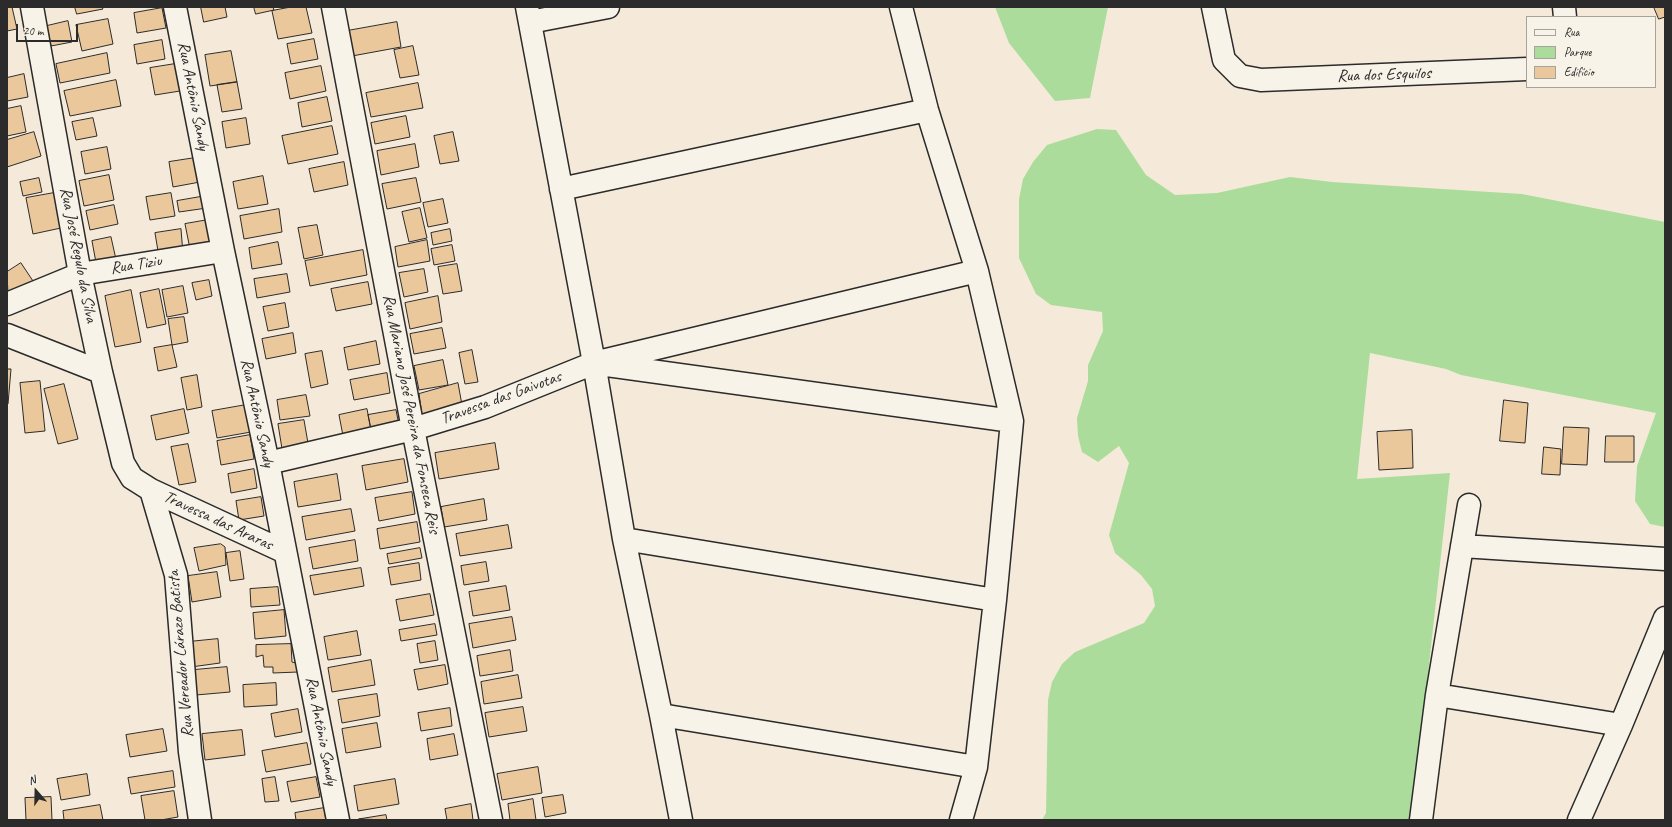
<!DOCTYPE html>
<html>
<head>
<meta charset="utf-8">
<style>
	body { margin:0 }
	#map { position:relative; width:1672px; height:827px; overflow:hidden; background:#f5ead9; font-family:Caveat,sans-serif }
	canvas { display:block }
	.frame { position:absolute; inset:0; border:8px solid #2b2b2b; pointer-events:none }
	.legend { position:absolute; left:1526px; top:16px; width:130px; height:72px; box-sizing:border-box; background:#f7f3e8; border:1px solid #a5a39c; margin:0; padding:5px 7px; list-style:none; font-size:12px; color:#2b2b2b }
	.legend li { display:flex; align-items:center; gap:8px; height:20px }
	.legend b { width:20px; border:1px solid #a5a39c }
	.north { position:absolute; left:16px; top:771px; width:40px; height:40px; -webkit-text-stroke:3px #f7f3e8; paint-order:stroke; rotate:340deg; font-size:11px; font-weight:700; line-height:16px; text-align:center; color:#2b2b2b }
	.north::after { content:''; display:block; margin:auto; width:14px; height:18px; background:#2b2b2b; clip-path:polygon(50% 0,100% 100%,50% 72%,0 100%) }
	.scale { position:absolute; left:16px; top:24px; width:62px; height:18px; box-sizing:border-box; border:2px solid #2b2b2b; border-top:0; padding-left:5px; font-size:12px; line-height:14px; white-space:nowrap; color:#2b2b2b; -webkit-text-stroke:3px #f7f3e8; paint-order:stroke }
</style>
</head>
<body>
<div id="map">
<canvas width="1672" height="827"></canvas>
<div class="frame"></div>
<ul class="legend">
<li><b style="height:5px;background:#f7f3e8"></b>Rua</li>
<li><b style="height:11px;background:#acdc9b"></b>Parque</li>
<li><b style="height:11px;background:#ebc79c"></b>Edifício</li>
</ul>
<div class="north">N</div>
<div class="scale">20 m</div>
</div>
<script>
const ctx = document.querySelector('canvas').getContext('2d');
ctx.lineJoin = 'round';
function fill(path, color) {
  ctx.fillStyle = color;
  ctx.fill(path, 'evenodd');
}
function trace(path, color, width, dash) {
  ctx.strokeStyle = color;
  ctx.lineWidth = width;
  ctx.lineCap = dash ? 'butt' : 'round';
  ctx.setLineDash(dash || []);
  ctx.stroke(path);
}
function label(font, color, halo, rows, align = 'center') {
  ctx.font = font + ' Caveat,sans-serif';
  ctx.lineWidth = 3;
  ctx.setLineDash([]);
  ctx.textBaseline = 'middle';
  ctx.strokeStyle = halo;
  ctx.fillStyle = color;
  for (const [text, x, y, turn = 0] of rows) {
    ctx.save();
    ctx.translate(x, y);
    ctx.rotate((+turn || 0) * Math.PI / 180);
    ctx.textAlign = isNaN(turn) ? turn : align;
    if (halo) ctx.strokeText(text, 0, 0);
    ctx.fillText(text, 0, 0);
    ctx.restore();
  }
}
fill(new Path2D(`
	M995,7H1108L1090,98L1055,101L1009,43Z
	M1097,129L1116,130L1146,175L1175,195L1217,193L1290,177L1332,182L1522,194L1665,222V527L1650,524L1635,501L1637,466L1656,413L1461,375L1446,369L1370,353L1357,479L1450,473L1412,820H1042L1046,813L1048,700L1052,682L1062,664L1075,652L1144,623L1155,606L1152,589L1141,575L1115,553L1109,535L1129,463L1119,446L1098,462L1082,452L1078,436L1077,418L1088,381V365L1103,331L1102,312L1051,305L1036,294L1019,258V199L1023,179L1033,162L1047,145Z`), '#acdc9b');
const building = new Path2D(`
	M7,7H12L17,29L7,31Z
	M75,7H102L103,9L77,14Z
	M201,7H225L227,17L204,22Z
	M254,7H273L274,10L256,14Z
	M291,7H306L312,33L278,39L272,11Z
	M1654,7H1665V17L1659,19Z
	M162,8L166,28L137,33L134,13Z
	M108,19L113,44L82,51L76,25Z
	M68,21L72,42L51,46L47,26Z
	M397,22L401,47L352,56L347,31Z
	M314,39L318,59L291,64L287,44Z
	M162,40L165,59L137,64L134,45Z
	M413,46L419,75L400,78L394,50Z
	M231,51L237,82L210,86L205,55Z
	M107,53L110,73L60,83L56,64Z
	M175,64L180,91L155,95L150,68Z
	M321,66L326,91L290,99L285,73Z
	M24,74L28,97L7,101V78Z
	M116,80L121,106L70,116L64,91Z
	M237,82L242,109L222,112L217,85Z
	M418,83L423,108L371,117L366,93Z
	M327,97L332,121L302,127L298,103Z
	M21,106L26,132L7,136V109Z
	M406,116L410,137L375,144L371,123Z
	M93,118L97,136L76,140L72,122Z
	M246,118L250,144L226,148L222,122Z
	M332,126L338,154L288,164L282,136Z
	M34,132L41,156L7,167V140Z
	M453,132L459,161L440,164L434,136Z
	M415,144L419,167L381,175L377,151Z
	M107,147L111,169L85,174L81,152Z
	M195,158L200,182L173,187L169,162Z
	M344,162L348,185L314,192L309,169Z
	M109,175L114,200L84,206L79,181Z
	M263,176L268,204L238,209L233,182Z
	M39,178L42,192L23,196L20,182Z
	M416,178L421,202L387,209L382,184Z
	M54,193L61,228L33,234L26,198Z
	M171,193L175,216L150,220L146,197Z
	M206,196L207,208L179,212L177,201Z
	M443,199L448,223L428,227L423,203Z
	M114,205L118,224L90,230L86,211Z
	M420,208L427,238L409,242L402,212Z
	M279,209L282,232L244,239L240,216Z
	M208,220L213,250L191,254L185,224Z
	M317,225L323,255L304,259L298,228Z
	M181,229L183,254L159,257L155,233Z
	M450,229L452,241L433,245L431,233Z
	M111,237L117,264L97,268L92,241Z
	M427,240L430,261L398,267L395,247Z
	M278,242L282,264L252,269L249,248Z
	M452,245L455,261L434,265L431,249Z
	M363,250L367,275L310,286L305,261Z
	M21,263L33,281L8,295L7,272Z
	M457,264L462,291L443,294L438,267Z
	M424,269L428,292L404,297L399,273Z
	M287,274L290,292L257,298L254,279Z
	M209,280L212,296L196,300L192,283Z
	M368,282L372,304L336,311L331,289Z
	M183,286L188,313L167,317L162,290Z
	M159,289L166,324L147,328L140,293Z
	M131,290L141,342L115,347L105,296Z
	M438,296L442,322L410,329L405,303Z
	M285,303L289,327L268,331L263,307Z
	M184,317L188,342L172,345L168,319Z
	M442,328L446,348L414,354L410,334Z
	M293,333L296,353L266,359L262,339Z
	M376,341L380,364L348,370L344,348Z
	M172,345L177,367L158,371L154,348Z
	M472,350L478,382L465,384L459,353Z
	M322,351L328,384L311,388L305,354Z
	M443,360L448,385L419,390L414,366Z
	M7,369H11L8,404L7,403Z
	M387,373L390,393L354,400L350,380Z
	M197,375L202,407L187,410L181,378Z
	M40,381L45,431L25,433L20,383Z
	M458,383L462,405L422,415L419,394Z
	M64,384L78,439L58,444L44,389Z
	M306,395L310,416L280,420L277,400Z
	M1504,400L1528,403L1525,443L1500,441Z
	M246,405L251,432L217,438L212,411Z
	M184,409L189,433L156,440L151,416Z
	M367,409L372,435L344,441L339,415Z
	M396,410L400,430L372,435L368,415Z
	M304,420L309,449L283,455L278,424Z
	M1564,427L1589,428L1587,465L1562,464Z
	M1412,430L1413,468L1379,470L1377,432Z
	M250,435L254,459L221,465L217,441Z
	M1606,436H1634V462H1605Z
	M495,443L499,469L439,479L435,453Z
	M188,444L196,482L179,485L171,447Z
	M1544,447L1561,449L1560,475L1542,474Z
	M404,459L408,482L366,490L362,466Z
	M254,469L257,488L231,493L228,474Z
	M337,474L341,500L298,507L294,482Z
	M412,492L415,514L379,521L375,498Z
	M261,497L264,516L239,520L236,501Z
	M484,499L487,520L444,527L441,507Z
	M351,509L355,531L306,540L302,517Z
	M417,522L420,542L380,549L377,529Z
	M508,525L512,548L460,556L456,534Z
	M355,540L358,561L313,569L309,548Z
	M221,544L225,547L226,565L199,571L194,548Z
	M420,548L422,558L389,564L387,554Z
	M240,551L244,579L230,581L226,553Z
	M486,562L489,581L464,585L461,566Z
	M419,563L421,580L391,585L388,568Z
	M361,568L364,586L314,595L310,576Z
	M217,572L221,597L192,602L188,576Z
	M506,586L510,610L473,616L469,592Z
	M278,587L280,605L251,607L250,589Z
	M430,594L434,615L400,621L396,600Z
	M284,610L286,636L255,639L253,613Z
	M512,617L516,640L473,648L469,624Z
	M435,624L437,635L401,641L399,630Z
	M357,631L361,655L328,660L324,637Z
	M218,639L220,663L191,667L188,642Z
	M435,641L438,660L420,663L417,644Z
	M291,644L292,662L296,663L298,672L273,673V667H264L263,655L256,657V645Z
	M510,650L513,671L480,676L477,656Z
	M371,660L375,685L332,692L328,668Z
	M445,665L448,684L418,690L414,670Z
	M227,667L230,692L196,695L194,670Z
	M518,675L522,698L484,704L481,682Z
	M276,683L277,705L244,707L243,685Z
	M377,694L380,716L342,723L338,700Z
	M523,707L527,731L489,737L485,713Z
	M450,708L452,726L421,731L418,713Z
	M298,709L302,732L275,737L271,714Z
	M377,723L381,747L346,753L342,729Z
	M163,729L167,751L130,757L126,735Z
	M242,730L245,755L205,760L202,734Z
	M454,734L458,755L430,760L427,739Z
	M307,743L311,764L266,772L262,751Z
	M538,767L542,793L502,800L497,774Z
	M173,771L175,787L131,794L128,778Z
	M87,774L90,795L61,800L57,779Z
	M275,777L279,801L265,802L262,779Z
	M316,777L320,797L291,802L287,782Z
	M395,779L399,804L358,811L354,786Z
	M174,791L178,817L161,820H145L141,796Z
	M563,795L566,813L545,817L542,798Z
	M51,797L52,820H26L25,798Z
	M533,799L536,820H510L508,804Z
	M471,804L473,820H447L445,809Z
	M100,805L103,820H64L63,811Z
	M324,808L326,820H296L295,813Z
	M386,815L387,820L359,819Z`);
fill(building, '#ebc79c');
trace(building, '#2b2b2b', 1);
const minor = new Path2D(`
	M32,7L80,274L101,372L123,463L132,478L151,490L285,552
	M175,7L223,251L268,463L338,820
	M333,7L413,429L491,820
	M527,7L594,363L624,539L661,715L681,820
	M901,7L927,110L977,271L1012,421L995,600L976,767L961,820
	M1213,7L1224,60L1240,76L1261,80L1527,69
	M1564,7L1565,17
	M530,22L608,7
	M561,189L927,110
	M7,304L80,274L223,251
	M7,335L101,372
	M607,365L1012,421
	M268,463L413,429L485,407L594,363L977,271
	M151,490L176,575L190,752L200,820
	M624,539L995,600
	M1462,546L1665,559
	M1437,695L1621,725
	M661,715L976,767
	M1421,820L1437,695L1469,505
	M1579,820L1621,725L1665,618`);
trace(minor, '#2b2b2b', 25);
trace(minor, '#f7f3e8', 22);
label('17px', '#2b2b2b', '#f7f3e8', [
	["Rua dos Esquilos",1384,75,-2],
	["Rua Antônio Sandy",193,96,79],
	["Rua José Regulo da Silva",78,255,79],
	["Rua Tiziu",136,265,-9],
	["Travessa das Gaivotas",501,398,-20],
	["Rua Antônio Sandy",257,413,78],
	["Rua Mariano José Pereira da Fonseca Reis",411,414,79],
	["Travessa das Araras",218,521,25],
	["Rua Vereador Lárazo Batista",181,654,-95],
	["Rua Antônio Sandy",321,731,79]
]);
</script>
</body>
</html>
